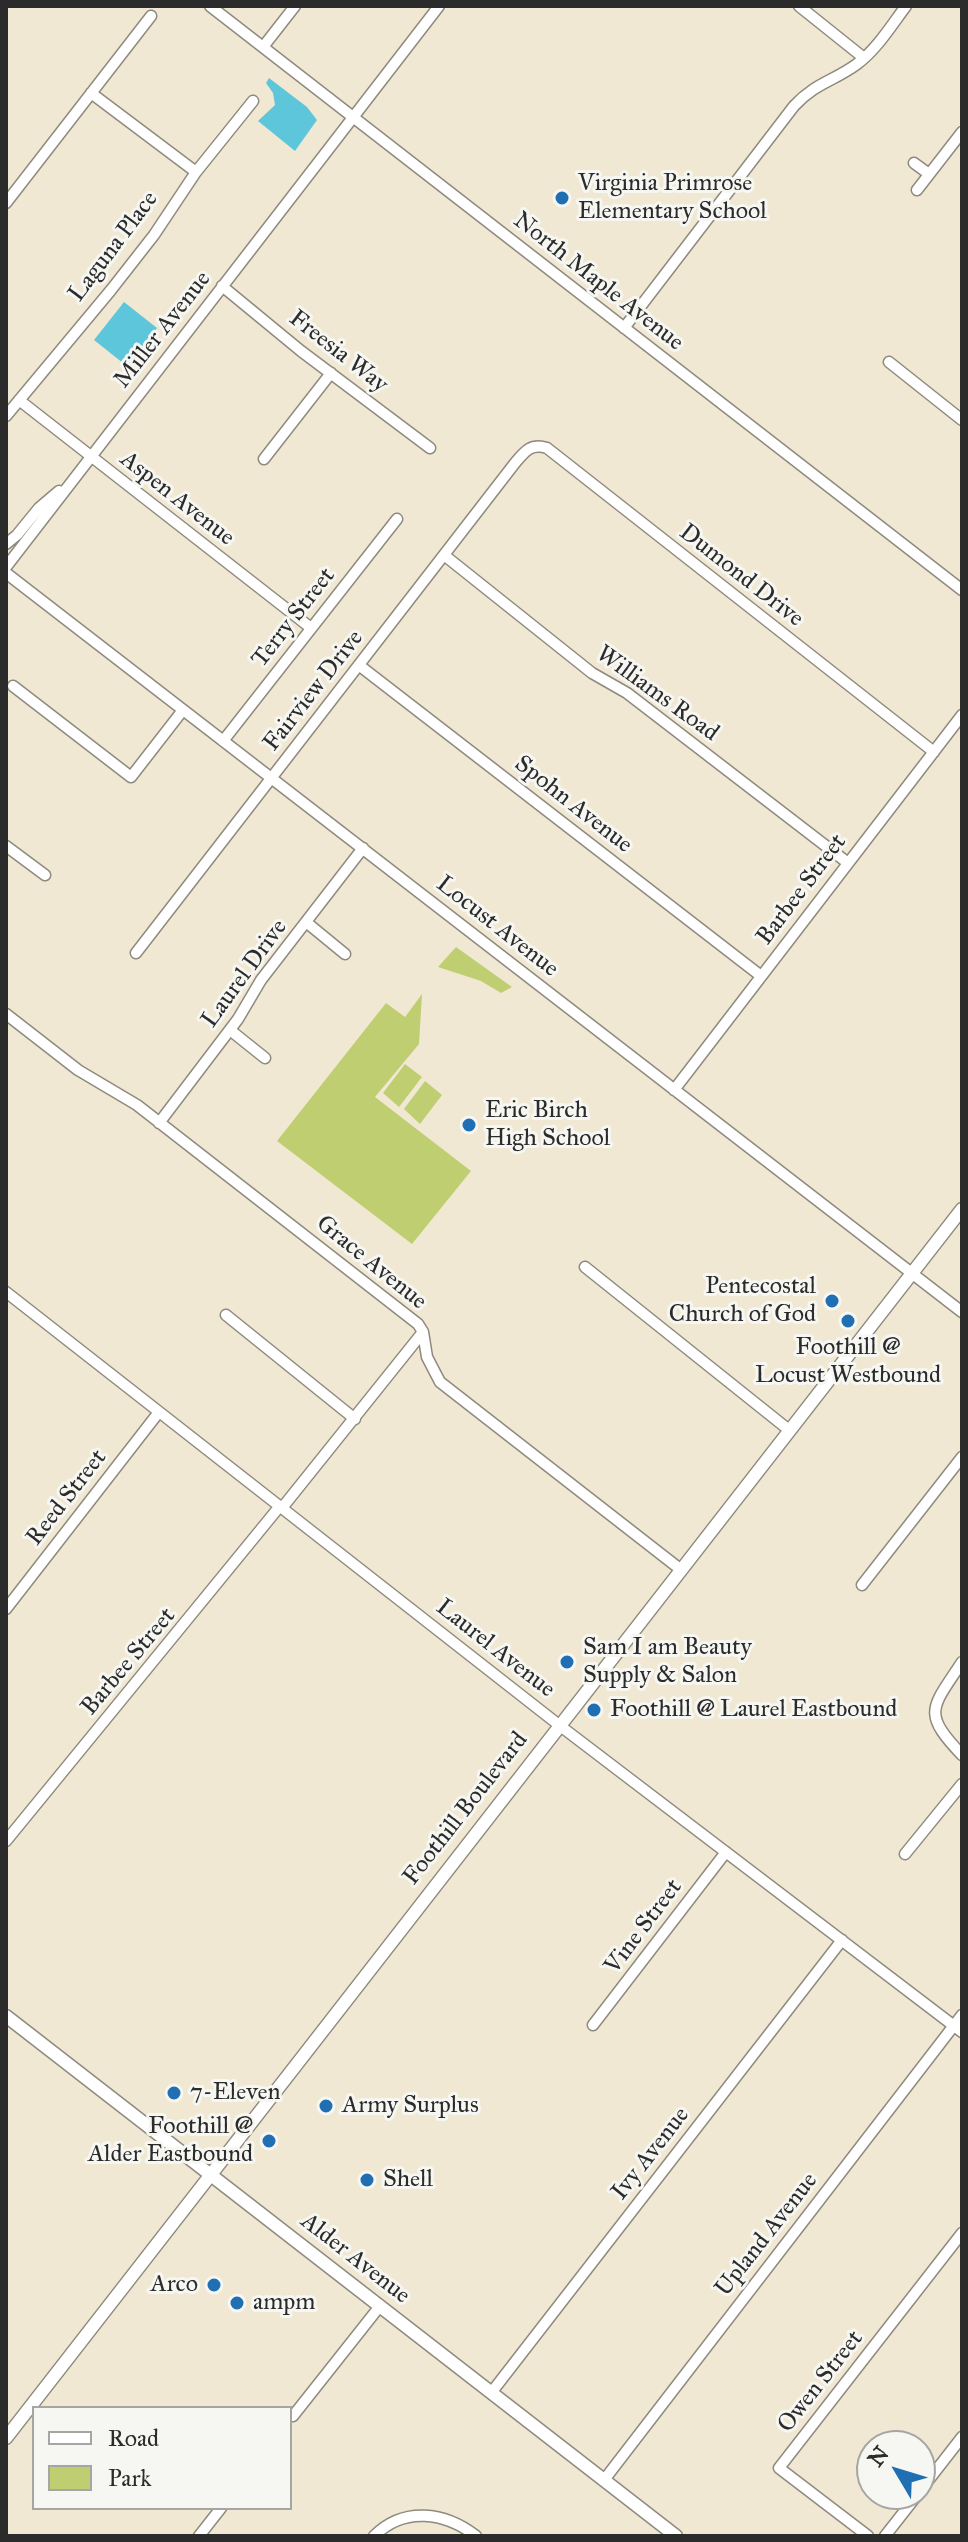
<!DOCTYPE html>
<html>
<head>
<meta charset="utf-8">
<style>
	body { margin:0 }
	#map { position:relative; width:968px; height:2542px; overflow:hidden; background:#f1e8d3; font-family:"IM FELL Great Primer",serif }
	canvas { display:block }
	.frame { position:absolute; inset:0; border:8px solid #2b2b2b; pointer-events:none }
	.legend { position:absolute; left:32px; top:2406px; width:260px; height:104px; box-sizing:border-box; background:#f6f6f2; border:2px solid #a5a5a2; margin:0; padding:10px 14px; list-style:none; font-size:24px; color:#2b2b2b }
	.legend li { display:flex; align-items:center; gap:16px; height:40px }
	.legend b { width:40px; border:2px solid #a5a5a2 }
	.north { position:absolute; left:856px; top:2430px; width:80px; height:80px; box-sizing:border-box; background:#f6f6f2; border:2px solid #a5a5a2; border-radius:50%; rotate:308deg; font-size:22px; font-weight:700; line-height:32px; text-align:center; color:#2b2b2b }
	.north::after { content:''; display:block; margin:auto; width:28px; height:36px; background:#1f6fb2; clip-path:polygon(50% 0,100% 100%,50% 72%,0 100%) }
</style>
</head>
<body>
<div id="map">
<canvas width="968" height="2542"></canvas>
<div class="frame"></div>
<ul class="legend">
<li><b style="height:10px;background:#fff"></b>Road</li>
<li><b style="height:22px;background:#bfce71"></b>Park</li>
</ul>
<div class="north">N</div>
</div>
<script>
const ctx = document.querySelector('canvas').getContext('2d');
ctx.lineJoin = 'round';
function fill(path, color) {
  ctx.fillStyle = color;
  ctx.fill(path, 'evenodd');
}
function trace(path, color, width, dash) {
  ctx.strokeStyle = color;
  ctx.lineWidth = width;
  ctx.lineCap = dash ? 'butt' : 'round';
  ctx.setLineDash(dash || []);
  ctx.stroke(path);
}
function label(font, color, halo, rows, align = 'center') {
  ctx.font = font + ' "IM FELL Great Primer",serif';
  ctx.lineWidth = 6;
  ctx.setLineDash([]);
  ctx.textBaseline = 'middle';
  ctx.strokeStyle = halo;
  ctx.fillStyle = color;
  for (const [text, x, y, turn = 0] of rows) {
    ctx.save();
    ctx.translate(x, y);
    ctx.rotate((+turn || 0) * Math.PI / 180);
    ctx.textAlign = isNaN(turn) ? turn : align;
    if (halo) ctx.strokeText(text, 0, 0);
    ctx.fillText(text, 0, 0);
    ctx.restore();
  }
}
fill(new Path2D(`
	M456,947L512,987L501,993L481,981L438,967Z
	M422,994L419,1044L375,1097L471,1171L412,1244L277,1141L386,1003L405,1017Z
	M405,1064L422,1077L399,1107L383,1093Z
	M425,1081L442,1095L420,1124L404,1109Z`), '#bfce71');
fill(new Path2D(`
	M269,78L307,107L317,120L295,151L258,121L275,105L273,93L266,83Z
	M124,302L157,328L128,367L94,340Z`), '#5ec6db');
const minor = new Path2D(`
	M210,6L962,590
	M799,6L864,58
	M263,47L295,6
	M91,93L196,172
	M914,163L929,174
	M917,190L962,132
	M6,203L151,16
	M222,286L301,351L430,448
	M624,328L794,106C815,83 834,81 857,64C877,49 891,26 906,6
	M889,362L962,420
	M19,400L311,628
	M6,416L111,290L154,235L196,172L253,101
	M264,459L331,373
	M6,544L17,535L39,508L59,491
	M444,555L592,673L627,693L848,863
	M6,567L439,6
	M6,573L962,1312
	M360,666L761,976
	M13,686L131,777L183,710
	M223,741L397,519
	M6,846L45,875
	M306,922L345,954
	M136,953L515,463C525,451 531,443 547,448L934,752
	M6,1014L78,1070L137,1105L418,1324L423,1332L427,1357L440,1382L680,1569
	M230,1030L265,1058
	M674,1090L962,715
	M159,1123L238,1019L261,980L363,848
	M585,1267L789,1430
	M6,1292L559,1725L962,2032
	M226,1315L355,1419
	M282,1508L423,1332
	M862,1585L962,1457
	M6,1609L159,1412
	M962,1662C932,1708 921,1712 962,1755
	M6,1841L280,1506
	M905,1854L962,1784
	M593,2025L726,1852
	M491,2393L842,1940
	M293,2416L380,2306
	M604,2480L962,2015
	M920,2491L962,2437
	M199,2536L221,2508
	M374,2536C404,2506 445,2512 476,2536
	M868,2536L779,2468L962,2233
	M885,2536L918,2494`);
const major = new Path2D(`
	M6,2016L676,2536
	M6,2438L962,1209`);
trace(minor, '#8e8a7f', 13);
trace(major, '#8e8a7f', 15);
trace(minor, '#fff', 10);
trace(major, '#fff', 12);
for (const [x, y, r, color] of [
	[562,198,8,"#1f6fb2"],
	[469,1125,8,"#1f6fb2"],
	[832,1301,8,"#1f6fb2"],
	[848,1321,8,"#1f6fb2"],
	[567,1662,8,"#1f6fb2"],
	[594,1710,8,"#1f6fb2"],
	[174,2093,8,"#1f6fb2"],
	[326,2106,8,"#1f6fb2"],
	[269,2141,8,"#1f6fb2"],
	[367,2180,8,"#1f6fb2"],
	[214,2285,8,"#1f6fb2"],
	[237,2303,8,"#1f6fb2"]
]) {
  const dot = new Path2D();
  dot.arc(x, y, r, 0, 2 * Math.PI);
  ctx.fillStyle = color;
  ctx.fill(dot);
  trace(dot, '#f6f6f2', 3);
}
label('24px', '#2b2b2b', '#f6f6f2', [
	["Virginia Primrose",578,184],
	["Elementary School",578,212],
	["Eric Birch",485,1111],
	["High School",485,1139],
	["Pentecostal",816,1287,"right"],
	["Church of God",816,1315,"right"],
	["Foothill @",848,1348,"center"],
	["Locust Westbound",848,1376,"center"],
	["Sam I am Beauty",583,1648],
	["Supply & Salon",583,1676],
	["Foothill @ Laurel Eastbound",610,1710],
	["7-Eleven",190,2093],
	["Army Surplus",342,2106],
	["Foothill @",253,2127,"right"],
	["Alder Eastbound",253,2155,"right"],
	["Shell",383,2180],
	["Arco",198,2285,"right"],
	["ampm",253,2303]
], 'left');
label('24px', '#2b2b2b', '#f6f6f2', [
	["Laguna Place",114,247,-53],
	["North Maple Avenue",598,282,38],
	["Miller Avenue",163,330,-52],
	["Freesia Way",338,352,38],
	["Aspen Avenue",177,499,38],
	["Dumond Drive",741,576,38],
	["Terry Street",294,618,-52],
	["Fairview Drive",314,691,-52],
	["Williams Road",657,694,36],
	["Spohn Avenue",573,805,38],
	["Barbee Street",802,890,-53],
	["Locust Avenue",497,927,38],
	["Laurel Drive",245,974,-54],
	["Grace Avenue",371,1263,39],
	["Reed Street",67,1498,-52],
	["Laurel Avenue",495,1649,38],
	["Barbee Street",129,1662,-50],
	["Foothill Boulevard",466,1809,-52],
	["Vine Street",644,1927,-53],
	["Ivy Avenue",651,2154,-52],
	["Upland Avenue",767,2235,-52],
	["Alder Avenue",355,2259,38],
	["Owen Street",821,2382,-52]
]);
</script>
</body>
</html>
